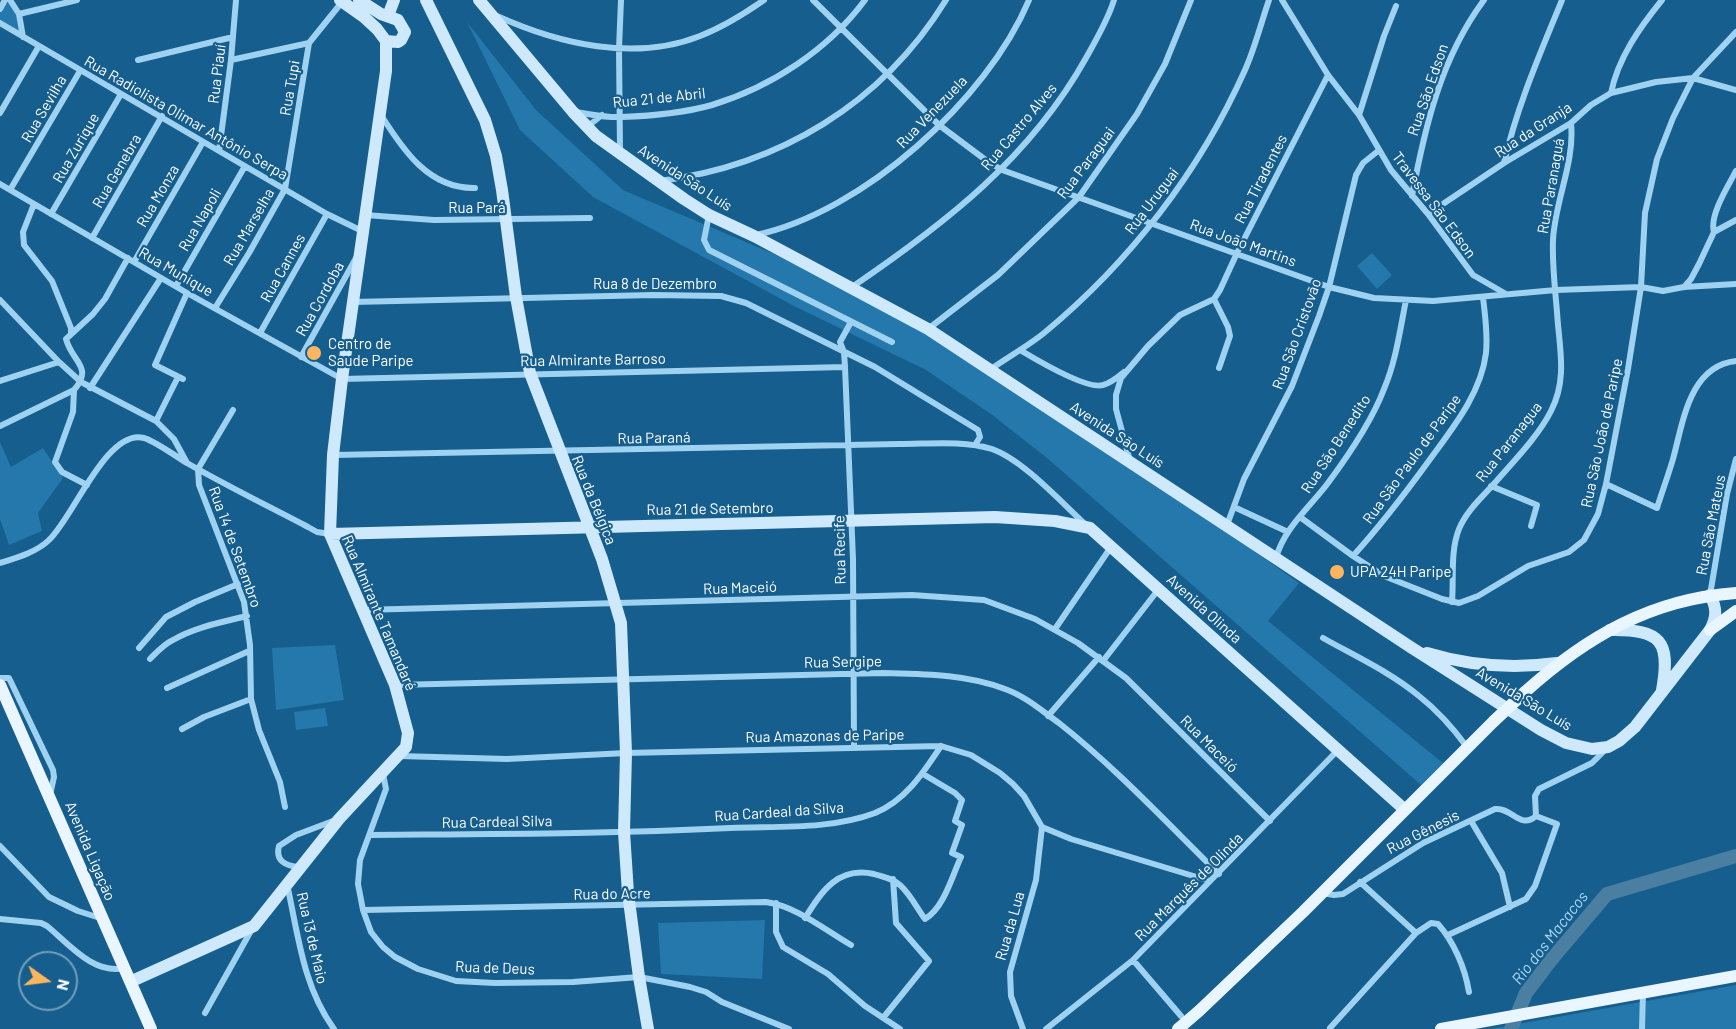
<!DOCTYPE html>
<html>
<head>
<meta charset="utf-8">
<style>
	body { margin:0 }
	#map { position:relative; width:1736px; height:1029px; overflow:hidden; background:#155e8e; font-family:Barlow,sans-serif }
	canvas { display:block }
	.north { position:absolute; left:18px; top:951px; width:60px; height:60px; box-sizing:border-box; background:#155e8e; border:2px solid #739ebb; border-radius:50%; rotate:104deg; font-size:16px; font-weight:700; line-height:24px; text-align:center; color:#fff }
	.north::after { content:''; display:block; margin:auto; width:21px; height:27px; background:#ffb55f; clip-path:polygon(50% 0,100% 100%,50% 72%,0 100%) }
</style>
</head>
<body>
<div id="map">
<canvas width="1736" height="1029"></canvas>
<div class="north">N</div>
</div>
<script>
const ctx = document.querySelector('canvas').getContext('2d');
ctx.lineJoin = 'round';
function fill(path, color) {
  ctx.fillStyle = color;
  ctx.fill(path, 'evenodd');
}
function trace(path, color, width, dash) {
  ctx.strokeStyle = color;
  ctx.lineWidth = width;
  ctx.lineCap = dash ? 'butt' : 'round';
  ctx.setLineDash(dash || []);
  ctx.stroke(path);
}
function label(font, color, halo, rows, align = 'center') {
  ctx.font = font + ' Barlow,sans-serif';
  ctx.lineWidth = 4.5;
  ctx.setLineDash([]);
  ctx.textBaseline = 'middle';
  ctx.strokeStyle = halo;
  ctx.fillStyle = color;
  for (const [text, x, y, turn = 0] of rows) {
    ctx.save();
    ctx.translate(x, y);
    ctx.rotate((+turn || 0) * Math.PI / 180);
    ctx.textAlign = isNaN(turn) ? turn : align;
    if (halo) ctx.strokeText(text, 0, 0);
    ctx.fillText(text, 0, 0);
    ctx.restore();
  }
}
fill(new Path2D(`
	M7,0L17,15L21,33L0,20V14Z
	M467,22L536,110L623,190L852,287L1130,463L1299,583L1268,621L1443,763L1421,785L1047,458L991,414L926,370L794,306L593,197L520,130Z
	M1372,253L1392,275L1377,289L1357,266Z
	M0,442L11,467L43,448L63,478L38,513L42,531L9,545L0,519Z
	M335,645L344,700L276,710L272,648Z
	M325,708L328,726L296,730L294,712Z
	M765,920L762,979L661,974L658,923Z
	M1736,985V1029H1490Z`), '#2478ab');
trace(new Path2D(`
	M1511,1029L1526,993L1551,960L1607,894L1736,856`), '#4a7fa1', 14);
trace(new Path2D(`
	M10,0L19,14L23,37
	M813,0L939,125L987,161L1002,170L1329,287L1374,298L1433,301L1556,290L1641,287L1663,291L1684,287L1736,284
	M1282,0L1328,75L1359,115L1391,170L1428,214L1473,275L1506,294
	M0,9L5,0
	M19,14L77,0
	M497,16C559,44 635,62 700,36C723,27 744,14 764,0
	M0,23L327,214L362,231
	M138,60L233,37
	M231,60L309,43
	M1611,93C1618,58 1640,27 1662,0
	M575,112C590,114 606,118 621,117C650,116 684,113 712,105C771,87 828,50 865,0
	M0,113L39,46
	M381,115C403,150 429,189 475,188
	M1359,115L1384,36L1396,6
	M587,127L602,115
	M219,151L231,60L236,0
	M620,152L619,49L621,0
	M1504,163C1517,106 1540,54 1562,0
	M659,181C779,166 882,104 946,0
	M0,184L187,293L342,379L845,367
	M10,190L80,71
	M1412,196C1425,126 1441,58 1484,0
	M34,204L23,232L24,245L52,281L71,328V333
	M51,214L121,94
	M1428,214L1504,163L1571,123L1591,105L1611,93L1656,82L1693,78L1736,90
	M365,215L434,220L590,218
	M709,215L704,240L709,250L892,342
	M1714,232C1709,216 1728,186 1736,171
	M756,235C863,212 987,100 1029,0
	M92,238L162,116
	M134,262L203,142
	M176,286L245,166
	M852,287C946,223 1030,158 1086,58C1096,40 1108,20 1114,0
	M1684,287L1691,279L1699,264L1714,232L1736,220
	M1214,299L1228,327L1230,336L1219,368
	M0,300L59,362L81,382L156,421L174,439L187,463
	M353,302L653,295L721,296L746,303L875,367L978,430L980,437L975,445
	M215,308L249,253L285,189L309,43L342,2
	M851,322L840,342L844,352L845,367L853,559L854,747
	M928,329L998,275L1079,197L1137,114L1165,64L1191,0
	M260,333L327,214
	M1020,350C1035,359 1087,390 1103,385C1111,383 1118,377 1124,372
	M301,357L356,258
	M991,369C1008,357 1028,346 1044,333C1130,262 1200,171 1245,70C1255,48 1261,23 1269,0
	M183,379L155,365L187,293
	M0,381L59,362
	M90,388L161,278
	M74,390L73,412L55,462L62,472L87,485
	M233,410L198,469L199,485L244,602L250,645L251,699L259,730L280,782L285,807
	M156,421L178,377
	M0,426L74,390C94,367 72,362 66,339L93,314L105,299L128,258
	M333,455L899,444C929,444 963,440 992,449C1023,460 1060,501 1085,524
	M1130,461L1116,409V395L1121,378L1148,346L1180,315L1214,299L1220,290L1237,253L1328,75
	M1606,484L1657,508C1662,492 1668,476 1673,459C1683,423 1689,366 1736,361
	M1491,486L1537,505L1531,526
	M1234,507L1288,532
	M1300,517L1353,556L1384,576L1442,599L1459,603L1478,596L1528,566L1569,552L1584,540L1598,514L1606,484L1628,369L1641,287L1645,213L1657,159L1673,118L1693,78L1736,32
	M1227,525L1244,479L1292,386L1319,316L1329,287L1356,175L1363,163L1378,151
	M1353,556C1380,526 1404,495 1428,462C1452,429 1481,394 1486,353C1488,334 1485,316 1483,297
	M1276,558C1284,528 1310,507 1328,483C1348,456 1372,421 1384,389C1396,361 1400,330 1406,300
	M0,563C16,558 37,552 49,540C73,518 107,428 144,438C153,440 177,457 187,463C227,486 268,506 308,527L317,532L330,534
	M1710,595L1727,494L1736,459
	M1452,602C1454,578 1450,552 1459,529C1466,512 1480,499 1492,486C1511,464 1538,437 1551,411C1568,378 1559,347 1557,312C1555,288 1552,264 1553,240C1555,200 1575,163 1571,123
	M362,610L912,595L984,600L1035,619L1078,643L1126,678L1270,821
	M1055,629L1111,547
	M1323,638C1355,656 1390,672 1419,696C1438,711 1453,728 1467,747
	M139,648L166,617L195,602L238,584
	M150,659C157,652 164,644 173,640C195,627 223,622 247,616
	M1103,661L1158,590
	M0,678H9L53,770L54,777L50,795
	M395,685L883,673C923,674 967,674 1005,689C1025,696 1042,711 1059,723C1116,768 1167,823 1219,874
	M167,688L249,651
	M1048,716L1099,657
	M182,729L204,717L251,699
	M399,756L507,759L626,753L941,746L971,755L1000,773L1013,784L1024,796L1042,827L1071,839L1210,881
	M383,774L386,789L360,860L358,884L363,910L371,932L383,947L395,957L418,969L456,981L495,983L573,982L639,977L670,983L690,987L706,992L722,1002L789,1029
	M1536,816L1535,796L1539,789L1592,763L1606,749
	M1471,821L1502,873L1510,907
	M370,835C490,834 610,834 730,828C777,826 830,830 875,813C906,800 923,773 941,746
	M0,846L49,897L78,911L100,918
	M299,867C286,866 275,861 279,846L296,835L333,821
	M1360,882L1416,933L1431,923L1438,924C1454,942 1465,968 1469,992
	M287,884C298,934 303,987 334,1029
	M1322,893L1334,895L1343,894L1423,843L1495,809C1512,807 1520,830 1536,816
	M776,903V932L783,947L828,974L865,1006L900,1029
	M363,910L766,902C796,906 825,930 851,945
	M805,918C822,891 838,866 874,874C884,877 892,878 900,885C910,894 917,908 925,919C944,908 952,876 961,857L952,853L962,825L955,821L962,800L955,793L923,774
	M0,919L41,923L47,926C69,944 93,975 125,968
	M1448,935L1526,899L1535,886L1557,824L1536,816
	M1133,960L1181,1016
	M205,1013L252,929
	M883,1018L929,961L896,923L893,879
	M1330,1028L1416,933
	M1023,1029L1011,996L1010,972L1036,880L1042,827
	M1046,1029L1133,960L1338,750
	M1642,1029L1643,993`), '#9fd2f0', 6);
trace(new Path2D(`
	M340,0L364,17L377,29L386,41L398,42L401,40L405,32L398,20L381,14L359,0
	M426,0L485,120L496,156L502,190L516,297L530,373L602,559L621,623L626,753L624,832L628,893L639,977L648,1029
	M479,0L573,112L596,136L684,199L709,215L754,236L928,329L1412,648L1541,730L1566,743L1592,749L1608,747L1619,741L1635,727L1710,630C1717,617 1717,608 1710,595
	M388,16L394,0
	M330,534L995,517L1055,521L1090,528L1404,809
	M1610,630C1661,629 1671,641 1662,690
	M1427,653C1470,666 1512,669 1557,663
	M132,981L254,926L339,819L406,747L408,733L395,685L330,534L333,455L342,379L386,71V41`), '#cde9fb', 12);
trace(new Path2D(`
	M1710,630L1736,611
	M0,685L151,1029
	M1525,692C1586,637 1651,599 1736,593
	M1178,1029L1199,1011L1303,912L1494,721
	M1441,1029L1736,976`), '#e9f5ff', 12);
trace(new Path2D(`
	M1494,721L1525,692`), '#e9f5ff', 12);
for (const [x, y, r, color] of [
	[314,353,8,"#ffb55f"],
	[1337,572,8,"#ffb55f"]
]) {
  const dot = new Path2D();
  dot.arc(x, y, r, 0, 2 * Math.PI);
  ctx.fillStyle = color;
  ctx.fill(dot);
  trace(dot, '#155e8e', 2);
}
label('15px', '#fff', '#155e8e', [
	["Rua Piauí",217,74,-83],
	["Rua Tupi",290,88,-80],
	["Rua São Edson",1428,90,-71],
	["Rua 21 de Abril",659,98,-6],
	["Rua Sevilha",44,109,-60],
	["Rua Venezuela",932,112,-46],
	["Rua Radiolista Olimar Antônio Serpa",186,118,30],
	["Rua Castro Alves",1019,127,-50],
	["Rua da Granja",1533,130,-33],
	["Rua Zurique",76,148,-60],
	["Rua Paraguai",1086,163,-53],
	["Rua Genebra",117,171,-60],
	["Avenida São Luís",685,178,33],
	["Rua Tiradentes",1261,179,-63],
	["Rua Paranaguá",1551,186,-80],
	["Rua Monza",158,196,-60],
	["Rua Uruguai",1152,201,-53],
	["Travessa São Edson",1434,205,53],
	["Rua Pará",477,208],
	["Rua Napoli",200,220,-60],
	["Rua Marselha",249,227,-60],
	["Rua João Martins",1243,243,20],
	["Rua Cannes",283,268,-61],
	["Rua Munique",176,272,30],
	["Rua 8 de Dezembro",655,284],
	["Rua Cordoba",320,299,-61],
	["Rua São Cristovão",1297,334,-70],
	["Rua Almirante Barroso",593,360,-1],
	["Rua São João de Paripe",1602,433,-78],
	["Avenida São Luís",1117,435,33],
	["Rua Paraná",654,438,-1],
	["Rua Paranagua",1509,442,-52],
	["Rua São Benedito",1336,444,-57],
	["Rua São Paulo de Paripe",1412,459,-54],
	["Rua da Bélgica",594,500,68],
	["Rua 21 de Setembro",710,509,-1],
	["Rua São Mateus",1711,525,-79],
	["Rua 14 de Setembro",235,547,70],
	["Rua Recife",840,550,-91],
	["Rua Maceió",740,588,-2],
	["Avenida Olinda",1204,609,42],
	["Rua Almirante Tamandaré",379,613,67],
	["Rua Sergipe",843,662,-1],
	["Avenida São Luís",1524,699,31],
	["Rua Amazonas de Paripe",825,736,-1],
	["Rua Maceió",1209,744,45],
	["Rua Cardeal da Silva",779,812,-4],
	["Rua Cardeal Silva",497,822,-1],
	["Rua Gênesis",1423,832,-27],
	["Avenida Ligação",90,851,67],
	["Rua Marquês de Olinda",1189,887,-45],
	["Rua do Acre",612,894,-1],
	["Rua da Lua",1010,926,-74],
	["Rua 13 de Maio",312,938,77],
	["Rua de Deus",495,968,2]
]);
label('15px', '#fff', '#155e8e', [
	["Centro de",328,344],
	["Saude Paripe",328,361],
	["UPA 24H Paripe",1350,572]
], 'left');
label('italic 16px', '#abdbf7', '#155e8e', [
	["Rio dos Macacos",1550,938,-52]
]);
</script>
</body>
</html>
